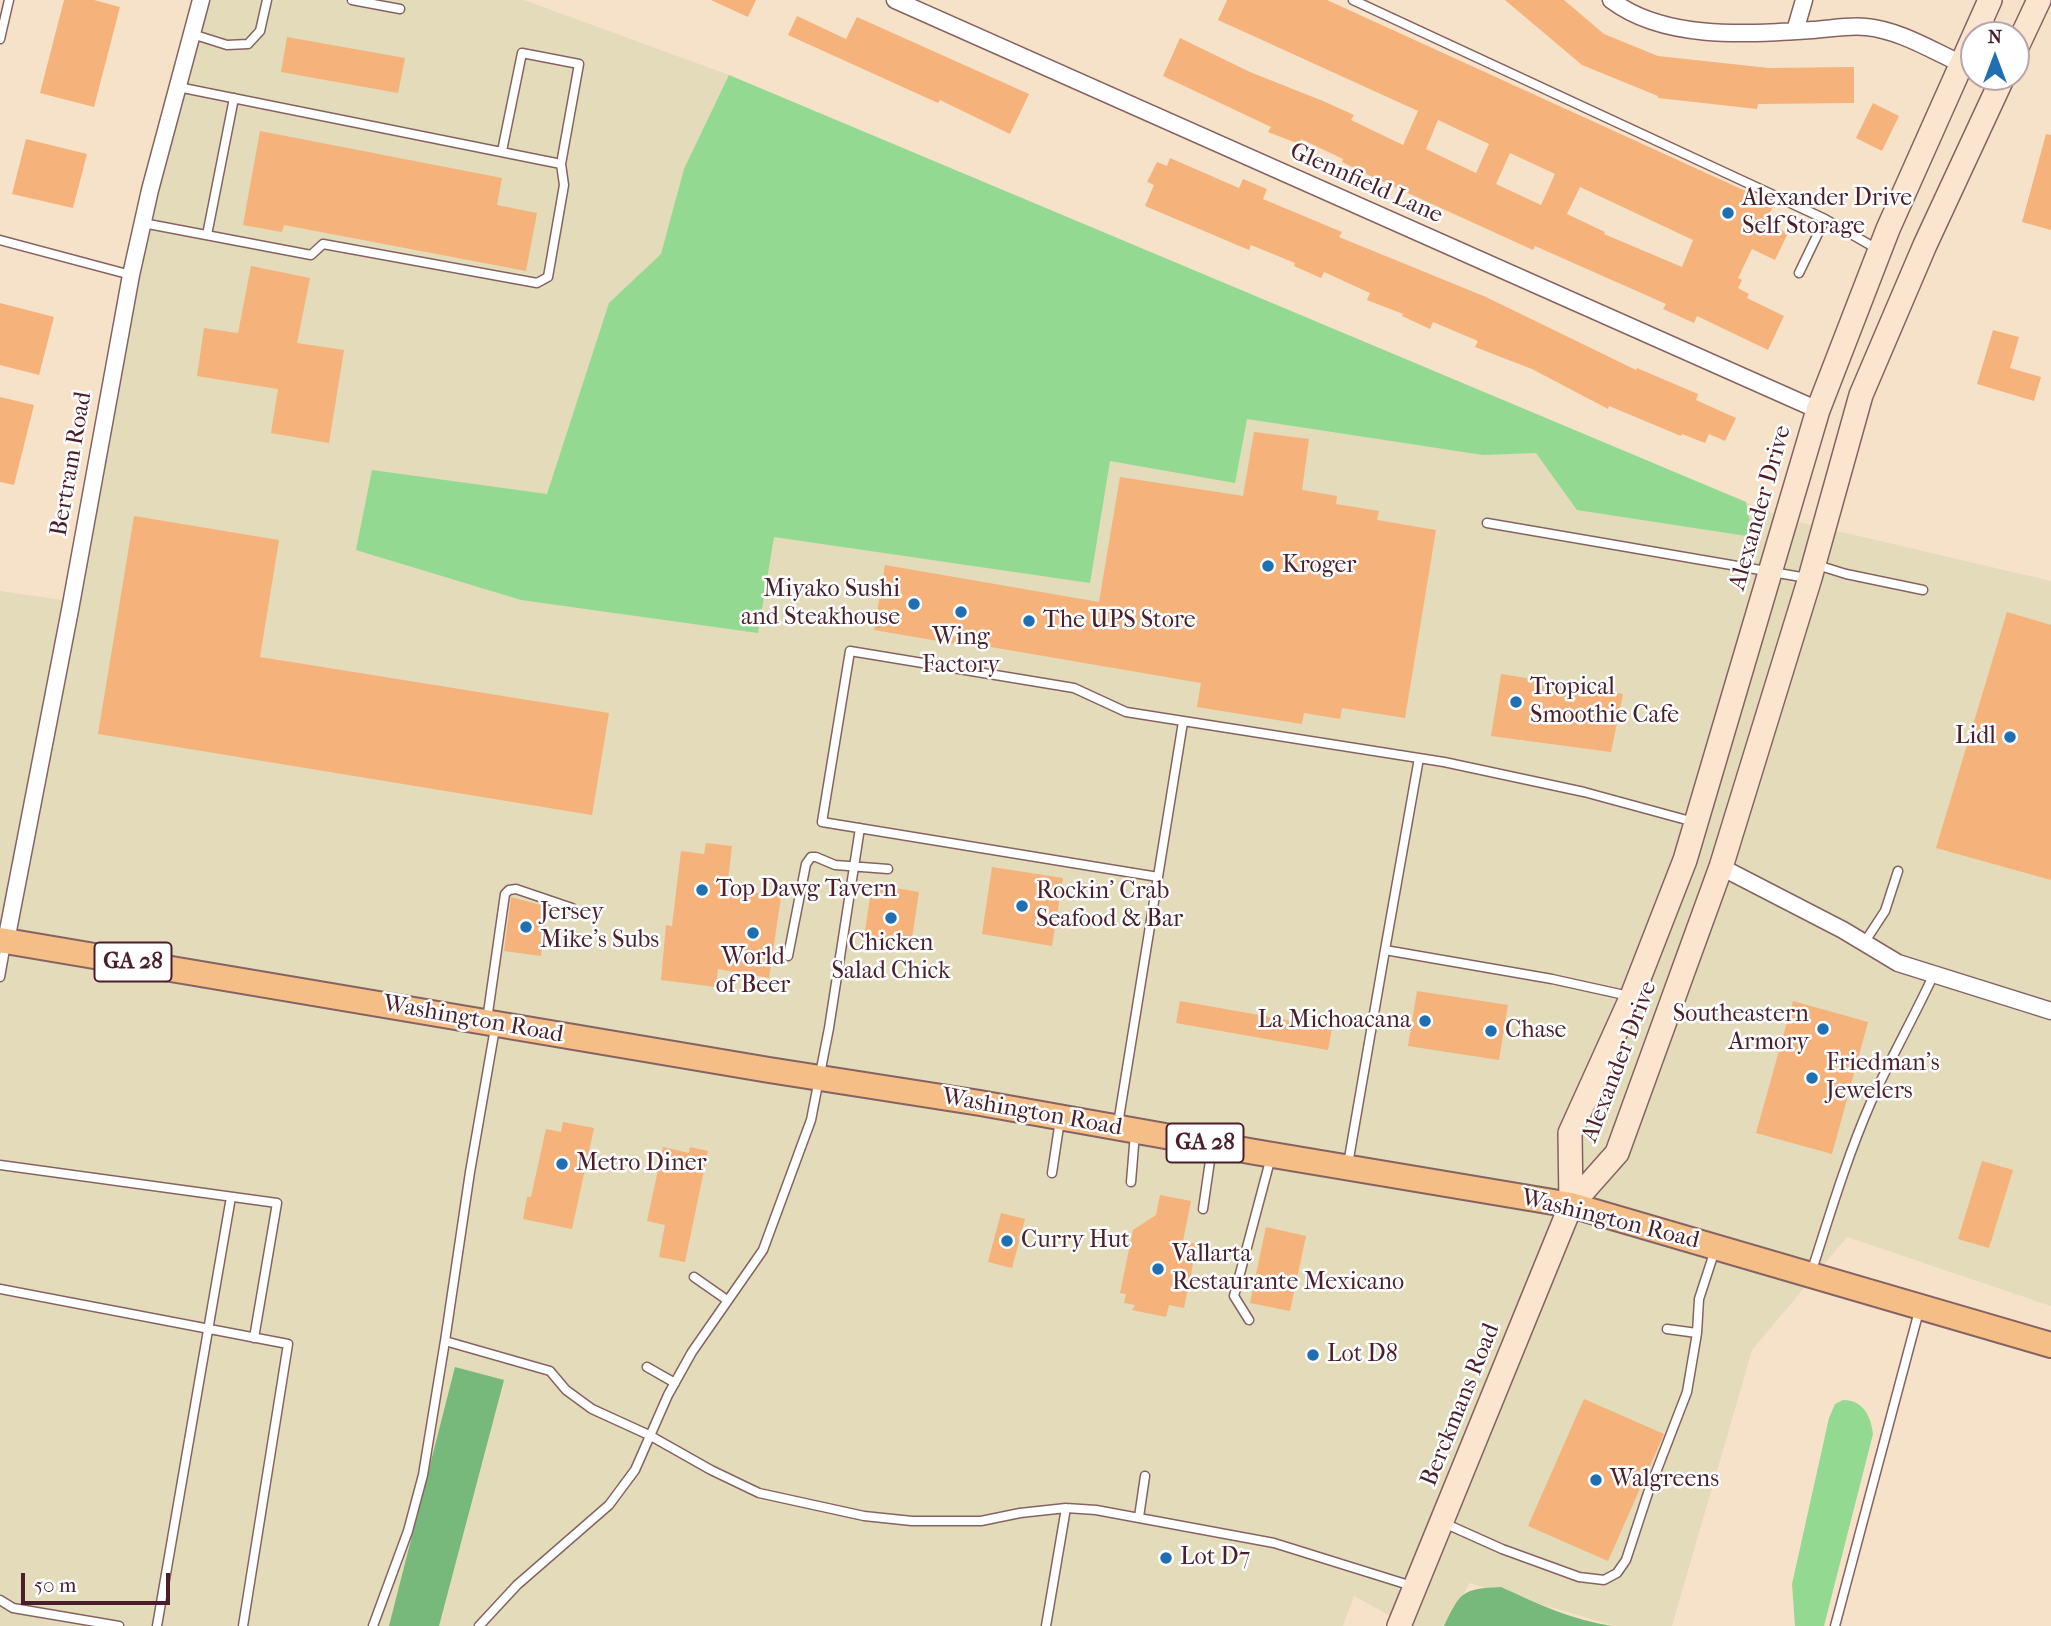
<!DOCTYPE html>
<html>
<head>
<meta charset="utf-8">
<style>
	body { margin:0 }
	#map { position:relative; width:2051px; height:1626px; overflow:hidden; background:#f6e2c9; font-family:"IM FELL French Canon",serif }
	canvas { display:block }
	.north { position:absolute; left:1960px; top:21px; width:70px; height:70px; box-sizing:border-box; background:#fff; border:2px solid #b7a5aa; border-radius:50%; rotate:0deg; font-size:19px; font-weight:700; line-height:28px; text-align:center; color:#4a1f2b }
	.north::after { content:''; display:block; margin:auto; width:24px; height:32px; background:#1f6fb2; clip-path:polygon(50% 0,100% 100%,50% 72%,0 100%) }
	.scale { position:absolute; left:21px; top:1573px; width:149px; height:32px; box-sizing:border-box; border:4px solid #4a1f2b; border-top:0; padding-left:9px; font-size:21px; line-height:24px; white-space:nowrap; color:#4a1f2b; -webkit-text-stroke:5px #fff; paint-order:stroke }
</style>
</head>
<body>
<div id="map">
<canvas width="2051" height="1626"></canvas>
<div class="north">N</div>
<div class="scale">50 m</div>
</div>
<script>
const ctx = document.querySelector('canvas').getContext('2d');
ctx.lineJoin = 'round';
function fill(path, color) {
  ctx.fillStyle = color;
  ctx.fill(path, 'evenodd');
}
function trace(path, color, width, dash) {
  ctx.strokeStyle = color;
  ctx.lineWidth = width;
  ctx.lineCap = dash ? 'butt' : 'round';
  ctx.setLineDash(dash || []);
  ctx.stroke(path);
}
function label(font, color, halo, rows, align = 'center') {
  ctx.font = font + ' "IM FELL French Canon",serif';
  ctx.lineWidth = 5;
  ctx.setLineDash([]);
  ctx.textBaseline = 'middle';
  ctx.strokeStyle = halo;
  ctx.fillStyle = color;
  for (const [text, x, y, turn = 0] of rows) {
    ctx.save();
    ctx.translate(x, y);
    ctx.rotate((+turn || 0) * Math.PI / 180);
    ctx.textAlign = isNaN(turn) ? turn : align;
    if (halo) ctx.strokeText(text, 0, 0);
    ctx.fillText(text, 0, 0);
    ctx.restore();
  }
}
fill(new Path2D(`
	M203,0H524L729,75L1786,519L2051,581V1306L1847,1237L1752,1350L1672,1626H1615L1469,1583L1448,1626H1409L1354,1596L1343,1626H0V591L62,600Z`), '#e3dbba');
fill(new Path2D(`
	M729,75L1746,502L1753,537L1577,510L1536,453L1483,455L1247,419L1235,483L1110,461L1090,583L774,537L758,633L521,600L356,550L372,470L547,494L609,303L661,254L684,169Z
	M1843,1400C1863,1400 1871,1416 1873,1434L1824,1626H1795L1792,1584L1829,1418L1835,1404Z`), '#94d991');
fill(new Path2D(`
	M455,1367L504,1380L439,1626H389Z
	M1501,1587C1538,1604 1572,1620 1612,1626H1444C1461,1591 1462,1589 1501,1587Z`), '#77b97b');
fill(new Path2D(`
	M64,0H94L120,7L94,107L40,93Z
	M711,0H756L748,17Z
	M1227,0H1327L1774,204L1765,223L1788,233L1775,260L1752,249L1738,278L1742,280L1738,288L1749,294L1747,298L1784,316L1768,350L1697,316L1694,323L1663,309L1666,304L1535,246L1533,250L1364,173L1342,162L1343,159L1301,139L1299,144L1268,132L1271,127L1163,76L1180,38L1250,72L1323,101L1354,115L1351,120L1403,145L1418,111L1218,20ZM1438,120L1489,144L1476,173L1426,149ZM1510,153L1555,174L1541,205L1496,184ZM1580,187L1693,240L1682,267L1604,234L1605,232L1567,214Z
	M1505,0H1564L1604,34L1658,56L1769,68L1854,67V103L1758,104L1757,109L1658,98V96L1582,65Z
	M797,16L846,39L857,17L1029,94L1010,134L940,100L938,103L788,35Z
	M287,37L405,58L398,93L281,72Z
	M1873,103L1899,116L1882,151L1856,138Z
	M260,131L502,178L497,205L537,213L526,271L284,225L282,232L243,225Z
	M2046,134L2051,135V230L2022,222Z
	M26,139L87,154L73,208L12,194Z
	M1170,158L1239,188L1243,179L1267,189L1263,199L1342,232L1339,237L1486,297L1636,370L1637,368L1698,394L1696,400L1736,418L1725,441L1709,434L1705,443L1682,434L1681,436L1609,406L1608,409L1532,369L1475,347L1478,341L1433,322L1430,329L1402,316L1403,314L1367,300L1370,293L1324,272L1321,278L1294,266L1295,263L1251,245L1249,250L1145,206L1154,185L1147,182L1157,162L1167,166Z
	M251,266L310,278L297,343L344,350L329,443L271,433L278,389L197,376L204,328L238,333Z
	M0,303L54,317L39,375L0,365Z
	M1993,330L2019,337L2010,368L2041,377L2034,401L1977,384Z
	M0,397L34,405L14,485L0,482Z
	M1254,432L1309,439L1302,490L1337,496L1336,504L1379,511L1377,520L1436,530L1405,718L1342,708L1340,719L1304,713L1302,724L1197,707L1201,683L991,647L950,643L874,630L885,565L1099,602L1120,477L1243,496Z
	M134,516L279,540L260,657L609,713L592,815L98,734Z
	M2007,612L2051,625V880L1936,848Z
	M1501,674L1623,694L1611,752L1491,736Z
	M706,843L732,846L727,888L781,897L769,978L718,969L716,987L661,980L666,925L672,926L681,851L704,854Z
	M992,867L1063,878L1052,946L982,934Z
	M872,884L919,892L910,952L863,945Z
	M511,897L548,907L541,956L504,951Z
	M1417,991L1508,1005L1499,1060L1408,1046Z
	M1180,1001L1332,1028L1328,1050L1176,1023Z
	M1793,1001L1868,1022L1832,1154L1756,1133Z
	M563,1122L594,1128L572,1229L523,1219L527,1197H531L546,1129L561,1132Z
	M663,1147L689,1153L690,1147L708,1151L685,1262L659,1257L665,1225L647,1221Z
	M1982,1161L2013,1170L1989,1248L1958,1239Z
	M1160,1195L1191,1201L1183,1241L1197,1244L1184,1308L1169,1305L1166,1317L1132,1310L1135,1305L1124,1303L1126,1294L1120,1293L1133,1230L1156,1215Z
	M1001,1213L1025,1219L1012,1268L988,1262Z
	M1266,1227L1306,1236L1290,1311L1250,1303Z
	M1584,1399L1664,1434L1608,1561L1528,1526Z`), '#f5b27b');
const service = new Path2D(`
	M352,0L400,9
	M1353,0L1825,219
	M192,34L227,45L248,44L260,31L267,0
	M0,39L9,0
	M178,87L561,164
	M143,223L311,255L323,244L537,283L548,277L564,185L561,164L579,64L522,53L502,151
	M207,235L234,98
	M0,240L131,275
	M1799,273L1825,219L1877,249
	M1487,523L1807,578
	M1817,565L1846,574L1923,590
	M1419,758L1385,950L1552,979L1629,996
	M1158,877L822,822L850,651L1074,688L1126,712L1444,762L1584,792L1694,822
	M1864,943L1885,911L1898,871
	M788,956L806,864L811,857H816L835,865L888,869
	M0,977L6,944
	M487,1020L505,894L509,890L516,889L572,908
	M495,1028L470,1172L445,1341L550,1371L566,1390L592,1409L649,1435L711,1470L759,1493L864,1516L912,1521H981L1020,1513L1066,1508L1096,1510L1274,1543L1412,1586
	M1118,1124L1183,722
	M1348,1164L1385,950
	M0,1165L277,1203L254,1338
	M1052,1173L1060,1120
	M1131,1182L1135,1133
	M1203,1209L1212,1147
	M1812,1270C1830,1214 1847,1157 1871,1102C1890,1059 1913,1019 1933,976
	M694,1277L727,1300
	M0,1289L288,1344L243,1626
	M1249,1320L1234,1296L1271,1157
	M1667,1329L1697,1333L1699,1299L1715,1250
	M647,1367L675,1383
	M1139,1517L1145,1476
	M1444,1523L1502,1549L1579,1577L1604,1580L1617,1573L1626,1560L1648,1493L1687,1392L1697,1333
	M0,1600L13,1608L119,1626
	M157,1626L231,1197
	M373,1626L408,1531L423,1475L445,1341
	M479,1626L517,1585L609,1505L635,1470L668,1395L692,1352L763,1250L811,1120L829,1028L860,828
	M1046,1626L1066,1508
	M1835,1626L1919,1311`);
const minor = new Path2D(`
	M895,0L1818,410
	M1611,0C1665,41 1748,34 1812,30C1830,29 1849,25 1866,27C1899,30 1931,50 1960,63
	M1795,31L1804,0
	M1721,867L1843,930L1898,963L2051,1011
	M6,941L70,610L131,275L150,190L201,0`);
const secondary = new Path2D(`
	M2016,49L2039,0
	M1571,1205L1570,1133L1632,996L1685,860L1818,410L1888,229L1990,0
	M1399,1626L1571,1205L1617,1153L1721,867L1810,578L1861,395L1925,245L2003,77`);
const primary = new Path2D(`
	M0,940L769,1070L980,1103L1255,1152L1571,1205L2051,1345`);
trace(service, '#866362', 11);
trace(minor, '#866362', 19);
trace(secondary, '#866362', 26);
trace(primary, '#866362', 28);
trace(service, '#fff', 8);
trace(minor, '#fff', 16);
trace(secondary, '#fbe5cf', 23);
trace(primary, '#f5be86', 24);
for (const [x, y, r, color] of [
	[1728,213,7,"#1f6fb2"],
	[1268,566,7,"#1f6fb2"],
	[914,604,7,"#1f6fb2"],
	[961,612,7,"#1f6fb2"],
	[1029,621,7,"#1f6fb2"],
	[1516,702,7,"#1f6fb2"],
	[2010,737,7,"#1f6fb2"],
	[702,890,7,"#1f6fb2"],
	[1022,906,7,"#1f6fb2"],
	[891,918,7,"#1f6fb2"],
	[526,927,7,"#1f6fb2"],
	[753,933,7,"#1f6fb2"],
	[1425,1021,7,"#1f6fb2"],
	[1823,1029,7,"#1f6fb2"],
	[1491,1031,7,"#1f6fb2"],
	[1812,1078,7,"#1f6fb2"],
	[562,1164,7,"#1f6fb2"],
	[1007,1241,7,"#1f6fb2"],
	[1158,1269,7,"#1f6fb2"],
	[1313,1355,7,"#1f6fb2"],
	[1596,1480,7,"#1f6fb2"],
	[1166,1558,7,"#1f6fb2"]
]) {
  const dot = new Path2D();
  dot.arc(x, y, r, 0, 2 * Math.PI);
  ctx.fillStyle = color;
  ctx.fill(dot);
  trace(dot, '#fff', 2.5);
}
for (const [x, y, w] of [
	[133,962,77],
	[1205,1143,77]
]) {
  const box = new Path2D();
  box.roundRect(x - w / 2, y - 19.5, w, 39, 5);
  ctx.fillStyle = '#fff';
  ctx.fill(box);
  trace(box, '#4a1f2b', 2);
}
label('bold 23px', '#4a1f2b', null, [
	["GA 28",133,962],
	["GA 28",1205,1143]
]);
label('24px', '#4a1f2b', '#fff', [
	["Glennfield Lane",1366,184,24],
	["Bertram Road",72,464,-80],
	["Alexander Drive",1761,508,-74],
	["Washington Road",473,1020,10],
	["Alexander Drive",1620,1062,-69],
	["Washington Road",1032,1113,10],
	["Washington Road",1610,1220,14],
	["Berckmans Road",1461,1405,-68]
]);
label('24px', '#4a1f2b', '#fff', [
	["Alexander Drive",1742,199],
	["Self Storage",1742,227],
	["Kroger",1282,566],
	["Miyako Sushi",900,590,"right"],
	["and Steakhouse",900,618,"right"],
	["The UPS Store",1043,621],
	["Wing",961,638,"center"],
	["Factory",961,666,"center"],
	["Tropical",1530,688],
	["Smoothie Cafe",1530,716],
	["Lidl",1996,737,"right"],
	["Top Dawg Tavern",716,890],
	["Rockin' Crab",1036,892],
	["Seafood & Bar",1036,920],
	["Jersey",540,913],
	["Mike's Subs",540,941],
	["Chicken",891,944,"center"],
	["Salad Chick",891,972,"center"],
	["World",753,958,"center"],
	["of Beer",753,986,"center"],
	["Southeastern",1809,1015,"right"],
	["Armory",1809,1043,"right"],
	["La Michoacana",1411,1021,"right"],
	["Chase",1505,1031],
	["Friedman's",1826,1064],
	["Jewelers",1826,1092],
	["Metro Diner",576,1164],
	["Curry Hut",1021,1241],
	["Vallarta",1172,1255],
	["Restaurante Mexicano",1172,1283],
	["Lot D8",1327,1355],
	["Walgreens",1610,1480],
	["Lot D7",1180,1558]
], 'left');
</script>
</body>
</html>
